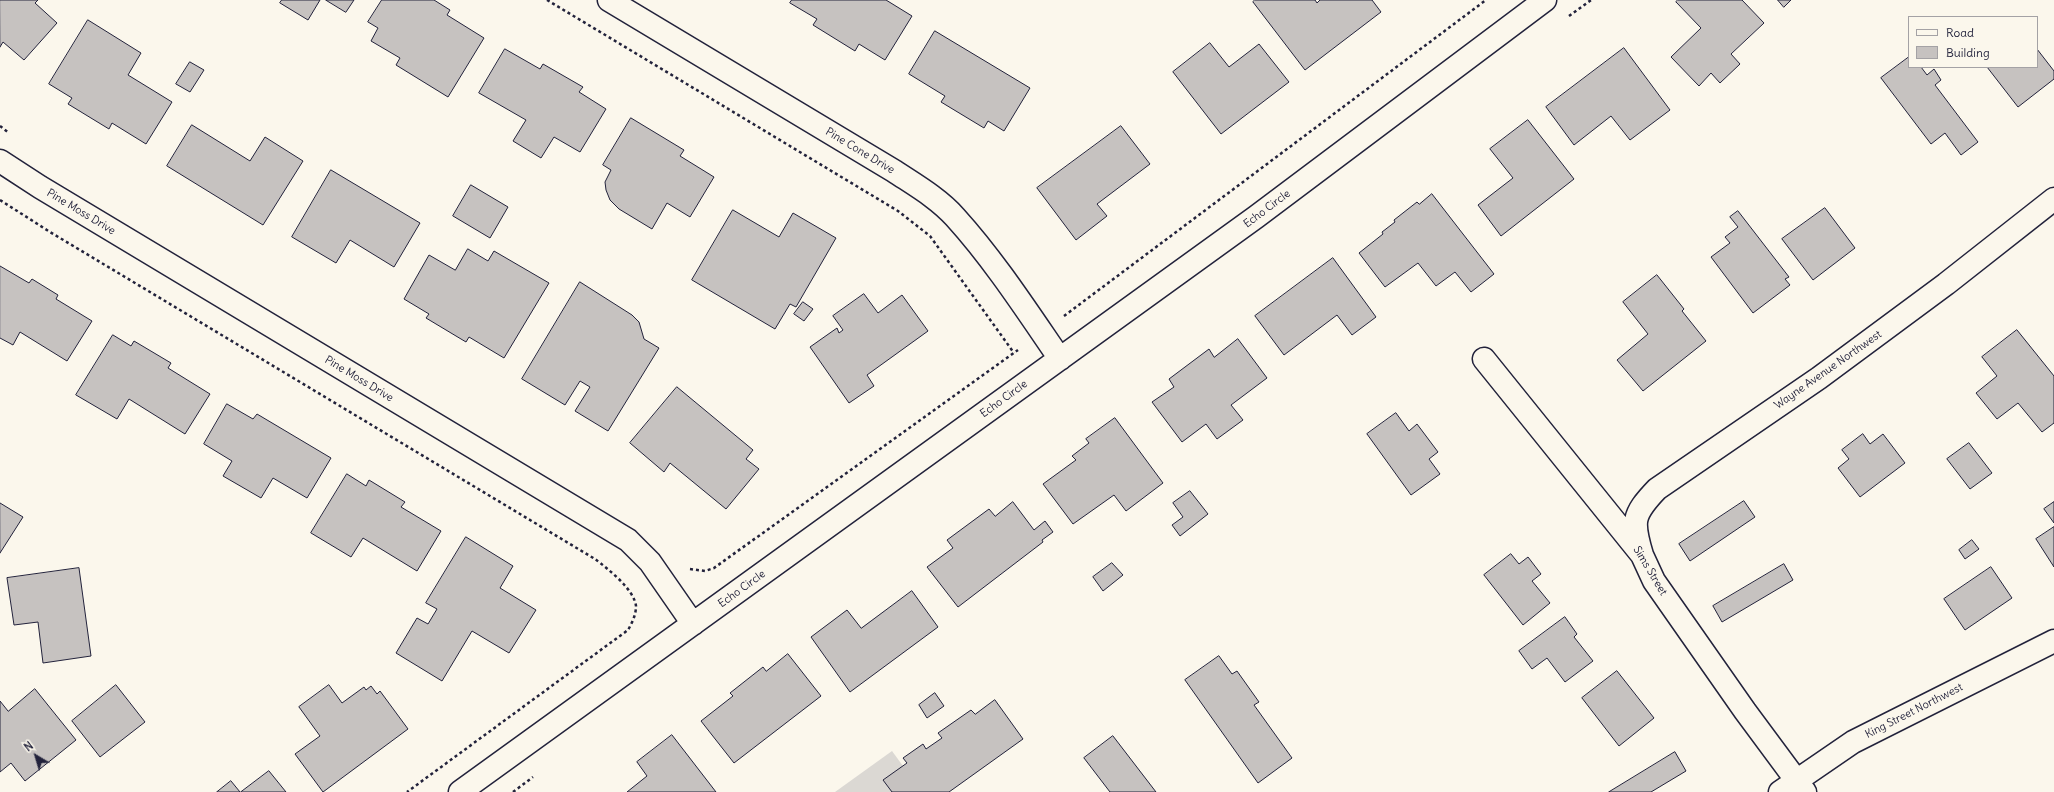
<!DOCTYPE html>
<html>
<head>
<meta charset="utf-8">
<style>
	body { margin:0 }
	#map { position:relative; width:2054px; height:792px; overflow:hidden; background:#fbf7ec; font-family:Delius,sans-serif }
	canvas { display:block }
	.legend { position:absolute; left:1908px; top:16px; width:130px; height:52px; box-sizing:border-box; background:#fbf7ec; border:1px solid #a4a2a5; margin:0; padding:5px 7px; list-style:none; font-size:12px; color:#22223b }
	.legend li { display:flex; align-items:center; gap:8px; height:20px }
	.legend b { width:20px; border:1px solid #a4a2a5 }
	.north { position:absolute; left:16px; top:736px; width:40px; height:40px; -webkit-text-stroke:3px #fbf7ec; paint-order:stroke; rotate:322deg; font-size:11px; font-weight:700; line-height:16px; text-align:center; color:#22223b }
	.north::after { content:''; display:block; margin:auto; width:14px; height:18px; background:#22223b; clip-path:polygon(50% 0,100% 100%,50% 72%,0 100%) }
</style>
</head>
<body>
<div id="map">
<canvas width="2054" height="792"></canvas>
<ul class="legend">
<li><b style="height:5px;background:#fbf7ec"></b>Road</li>
<li><b style="height:11px;background:#c6c2c0"></b>Building</li>
</ul>
<div class="north">N</div>
</div>
<script>
const ctx = document.querySelector('canvas').getContext('2d');
ctx.lineJoin = 'round';
function fill(path, color) {
  ctx.fillStyle = color;
  ctx.fill(path, 'evenodd');
}
function trace(path, color, width, dash) {
  ctx.strokeStyle = color;
  ctx.lineWidth = width;
  ctx.lineCap = dash ? 'butt' : 'round';
  ctx.setLineDash(dash || []);
  ctx.stroke(path);
}
function label(font, color, halo, rows, align = 'center') {
  ctx.font = font + ' Delius,sans-serif';
  ctx.lineWidth = 3;
  ctx.setLineDash([]);
  ctx.textBaseline = 'middle';
  ctx.strokeStyle = halo;
  ctx.fillStyle = color;
  for (const [text, x, y, turn = 0] of rows) {
    ctx.save();
    ctx.translate(x, y);
    ctx.rotate((+turn || 0) * Math.PI / 180);
    ctx.textAlign = isNaN(turn) ? turn : align;
    if (halo) ctx.strokeText(text, 0, 0);
    ctx.fillText(text, 0, 0);
    ctx.restore();
  }
}
fill(new Path2D(`
	M892,751L922,792H835Z`), '#dbd8d3');
const building = new Path2D(`
	M0,0H38L35,3L57,23L24,60L3,42L0,47Z
	M282,0H320L308,20L280,3Z
	M326,0H354L346,12Z
	M382,0H434L450,10L447,15L484,38L448,97L396,65L400,58L371,41L378,28L368,22Z
	M792,0H886L912,16L885,60L859,44L855,51L813,25L817,19L790,3Z
	M1255,0H1315L1317,3L1320,0H1372L1381,12L1305,70L1253,2Z
	M1678,0H1742L1764,23L1731,54L1740,64L1720,83L1711,73L1699,86L1671,57L1701,28L1676,2Z
	M1778,0H1791L1784,7Z
	M88,20L141,53L128,75L172,102L146,144L112,123L109,129L68,104L72,98L49,84Z
	M935,31L1030,88L1004,131L988,121L984,128L941,102L945,96L909,74Z
	M1210,43L1229,67L1259,44L1289,82L1221,134L1173,72Z
	M1624,48L1670,110L1630,140L1611,116L1574,145L1546,107Z
	M505,49L540,69L543,64L583,87L579,92L606,109L580,152L554,137L541,158L513,141L526,120L479,93Z
	M2037,49L2054,71V79L2018,107L1987,67H2037Z
	M1909,57V67H1921L1927,75L1934,69L1941,80L1935,85L1978,142L1961,155L1945,133L1931,144L1881,78Z
	M190,62L204,70L190,92L176,84Z
	M631,118L684,150L680,156L714,177L690,217L667,203L652,229L619,209L610,200L606,190L605,182L611,170L603,165Z
	M1528,120L1574,179L1501,236L1478,205L1513,178L1490,149Z
	M192,125L250,161L265,137L303,161L263,225L167,166Z
	M1121,126L1150,164L1097,204L1107,216L1076,240L1037,188Z
	M331,170L420,223L394,267L350,240L336,263L292,237Z
	M471,185L508,207L490,238L453,216Z
	M1432,194L1494,274L1471,292L1455,272L1436,286L1418,263L1385,287L1359,253L1383,234L1382,232L1395,222L1394,220L1417,202L1419,204Z
	M1825,208L1855,248L1813,280L1782,239Z
	M733,210L779,237L793,213L836,238L796,307L790,304L775,329L692,280Z
	M1738,211L1789,277L1785,279L1790,285L1753,313L1711,257L1730,243L1725,237L1738,227L1730,217Z
	M468,249L488,261L494,251L549,283L504,358L469,337L466,342L426,318L429,314L404,299L429,255L455,270Z
	M1333,258L1376,317L1352,335L1337,315L1284,355L1255,316Z
	M0,266L29,283L32,279L58,295L56,299L92,321L67,361L20,332L13,345L0,338Z
	M1657,275L1684,309L1682,311L1706,341L1643,391L1617,360L1648,334L1623,302Z
	M580,282L632,315L639,322L644,339L659,348L608,431L575,411L590,387L580,381L565,405L522,379Z
	M864,294L878,313L902,295L928,331L867,375L874,386L849,403L810,347L837,328L839,333L843,330L833,316Z
	M803,302L813,309L804,321L794,314Z
	M2017,330L2054,376V423L2042,432L2018,403L1997,419L1976,393L1997,376L1982,357Z
	M113,335L131,346L134,341L171,363L168,368L210,394L185,434L129,399L117,419L76,395Z
	M1238,339L1267,378L1231,405L1243,420L1217,439L1206,424L1182,442L1152,402L1174,387L1169,379L1209,349L1214,357Z
	M677,387L753,450L746,459L759,469L726,509L670,463L664,472L630,443Z
	M227,404L253,419L257,414L331,458L307,498L273,478L261,498L223,476L232,461L204,444Z
	M1396,413L1409,431L1417,424L1438,452L1429,459L1440,474L1411,495L1367,434Z
	M1115,418L1163,483L1126,511L1114,495L1073,524L1043,484L1076,460L1072,456L1089,443L1086,439Z
	M1863,434L1870,444L1883,434L1905,463L1860,497L1838,468L1849,459L1842,450Z
	M1969,443L1992,473L1970,489L1947,459Z
	M347,474L366,486L369,480L405,502L401,507L441,531L417,571L363,538L351,557L311,533Z
	M1190,491L1208,514L1180,536L1172,525L1183,517L1173,503Z
	M1744,501L1755,517L1690,561L1679,544Z
	M1013,502L1034,530L1045,521L1053,532L1042,540L1043,542L958,607L927,567L953,548L947,540L989,509L995,516Z
	M2054,502V523L2044,509Z
	M0,503L23,517L0,553Z
	M2054,527V567L2036,539Z
	M466,537L513,566L500,588L536,610L509,653L472,631L442,681L396,653L417,618L428,624L437,609L426,603Z
	M1972,540L1979,549L1965,559L1959,550Z
	M1511,554L1519,564L1528,557L1541,574L1532,581L1550,603L1523,625L1484,575Z
	M1112,563L1123,575L1103,591L1093,577Z
	M1784,564L1793,580L1722,622L1713,606Z
	M1991,567L2012,598L1965,630L1944,599Z
	M79,568L91,656L43,663L38,622L14,625L7,578Z
	M912,591L938,627L850,692L811,637L847,610L861,628Z
	M1565,617L1577,634L1574,637L1593,661L1565,682L1547,658L1532,669L1519,651Z
	M788,654L821,696L734,763L701,721L733,696L730,693L763,667L766,671Z
	M1219,656L1232,674L1237,671L1259,702L1254,705L1292,758L1258,783L1185,680Z
	M1617,671L1654,718L1619,746L1582,698Z
	M116,685L145,722L100,757L72,721Z
	M329,685L342,703L364,687L366,690L371,686L377,694L380,691L408,729L323,792L295,754L320,736L299,707Z
	M35,689L76,740L25,781L11,763L0,772V701L8,711Z
	M935,693L944,706L927,718L919,705Z
	M995,700L1023,739L949,792H892L883,780L907,763L903,758L923,744L926,749L942,738L938,733L971,710L975,714Z
	M672,735L716,792H627L647,776L637,762Z
	M1113,736L1156,792H1110L1084,758Z
	M1675,752L1686,771L1651,792H1609Z
	M269,771L286,792H241Z
	M231,781L240,792H217Z`);
fill(building, '#c6c2c0');
trace(building, '#22223b', 1);
const minor = new Path2D(`
	M609,0L894,171C915,185 938,198 955,217C994,260 1027,311 1060,359
	M0,161L40,187L628,540L650,562L693,624
	M1484,359L1642,555L1654,581L1745,711L1805,792
	M1642,555C1632,522 1632,515 1657,489L1819,378L1946,284L2054,199
	M460,792L1256,217L1545,0
	M1780,792L1853,742L2054,641`);
trace(minor, '#22223b', 25);
trace(new Path2D(`
	M547,0L898,211L930,236L1014,353
	M1569,16L1591,0
	M0,126L9,133
	M0,200L50,232L595,559C608,569 634,589 636,606C636,615 632,623 628,630L407,792
	M1064,316L1486,0
	M690,569L705,571L714,568L1018,350
	M513,792L533,777`), '#22223b', 2.5, [3, 3]);
trace(minor, '#fbf7ec', 22);
label('11px', '#22223b', '#fbf7ec', [
	["Pine Cone Drive",860,151,31],
	["Echo Circle",1267,209,-37],
	["Pine Moss Drive",81,212,31],
	["Wayne Avenue Northwest",1828,370,-35],
	["Pine Moss Drive",359,379,31],
	["Echo Circle",1004,399,-36],
	["Sims Street",1650,571,59],
	["Echo Circle",742,589,-36],
	["King Street Northwest",1914,711,-27]
]);
</script>
</body>
</html>
